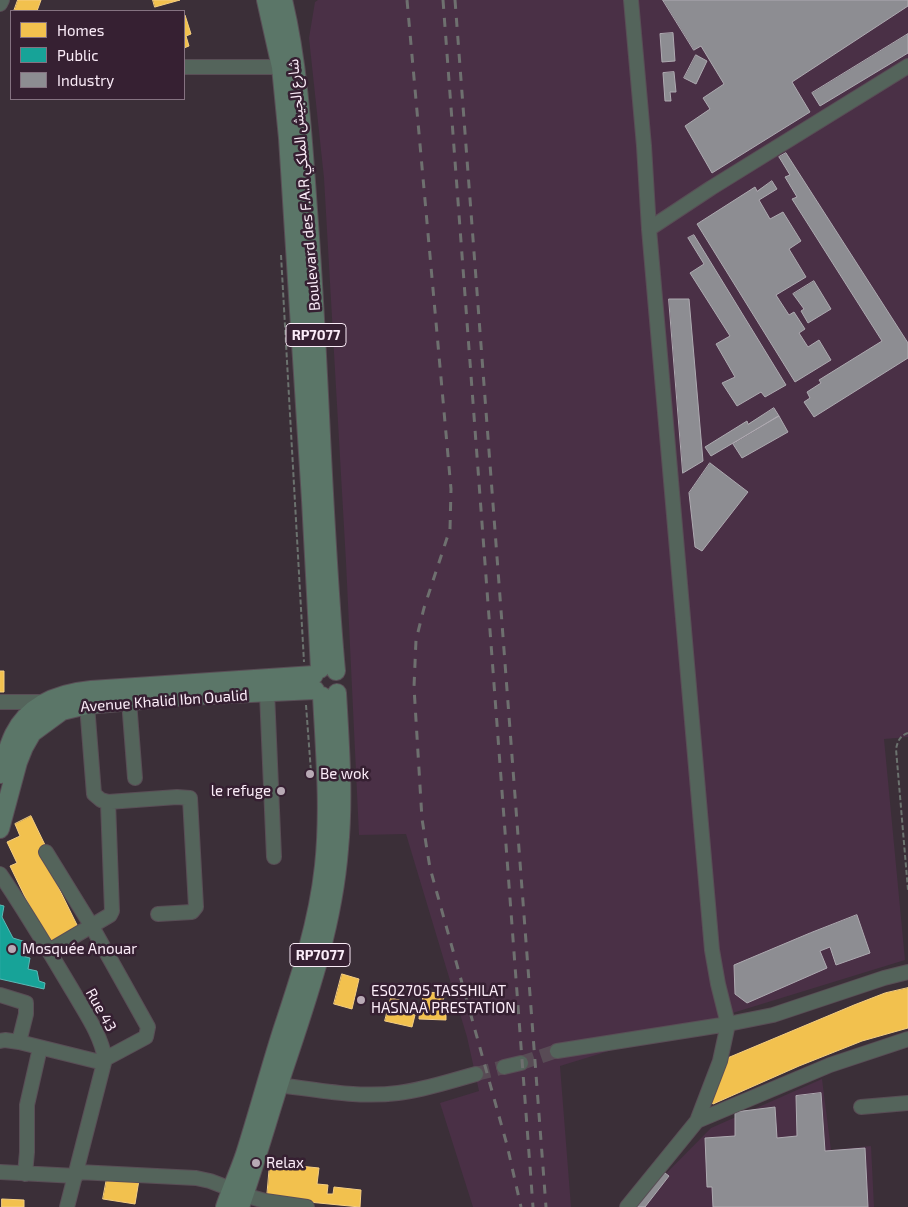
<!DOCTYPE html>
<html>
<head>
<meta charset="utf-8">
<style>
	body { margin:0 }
	#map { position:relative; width:908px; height:1207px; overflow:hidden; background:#3b2f38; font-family:"Exo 2",sans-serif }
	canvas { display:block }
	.legend { position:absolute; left:10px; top:10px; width:175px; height:90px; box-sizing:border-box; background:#362032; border:1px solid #857281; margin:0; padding:6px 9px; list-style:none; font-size:15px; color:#fbecf8 }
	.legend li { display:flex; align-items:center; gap:10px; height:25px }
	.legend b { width:25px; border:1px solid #857281 }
</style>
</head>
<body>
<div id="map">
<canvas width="908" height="1207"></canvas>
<ul class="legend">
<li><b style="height:14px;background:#f2c14e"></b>Homes</li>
<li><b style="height:14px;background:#17a398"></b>Public</li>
<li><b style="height:14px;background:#8d8d92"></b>Industry</li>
</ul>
</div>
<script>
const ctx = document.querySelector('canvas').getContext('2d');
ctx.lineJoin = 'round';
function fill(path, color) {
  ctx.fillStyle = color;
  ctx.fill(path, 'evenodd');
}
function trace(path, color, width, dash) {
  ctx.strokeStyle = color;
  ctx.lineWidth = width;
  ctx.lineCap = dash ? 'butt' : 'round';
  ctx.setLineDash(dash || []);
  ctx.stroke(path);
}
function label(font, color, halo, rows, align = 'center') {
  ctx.font = font + ' "Exo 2","Noto Sans Arabic",sans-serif';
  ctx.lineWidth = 5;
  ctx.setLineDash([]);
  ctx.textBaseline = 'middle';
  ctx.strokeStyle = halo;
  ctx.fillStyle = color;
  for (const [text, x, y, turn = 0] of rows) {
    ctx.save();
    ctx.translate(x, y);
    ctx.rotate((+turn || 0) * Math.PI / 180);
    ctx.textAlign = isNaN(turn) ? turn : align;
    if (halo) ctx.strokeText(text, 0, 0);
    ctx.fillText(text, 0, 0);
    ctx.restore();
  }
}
fill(new Path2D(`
	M318,0H908V737L884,739L905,960L560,1066L571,1207H473L440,1103L479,1091L467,1037L406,834L359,835L346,562L324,178L309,38L315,2Z
	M822,1079L831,1150L871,1146L874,1207H633L711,1128Z`), '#4a3046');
const homes = new Path2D(`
	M18,0H41L37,11H14Z
	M153,0H180L155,7Z
	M184,15H185L191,34L186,36L189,46L184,48Z
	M0,671H4V692H0Z
	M31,816L46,847L40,850L79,929L48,944L10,866L17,863L7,842L20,836L15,824Z
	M342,974L359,979L352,1009L334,1004Z
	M908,988V1028L862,1041L799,1066L713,1104L708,1100L725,1059L854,1005L885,993Z
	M423,992L444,993L443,1008H446V1020L419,1019L420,1006H422Z
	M391,998L410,1003L407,1013L415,1015L412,1027L385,1021Z
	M270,1163L319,1168L317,1184L328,1185L327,1194H333L334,1187L361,1190L360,1207L267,1198Z
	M107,1178L135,1182V1179L139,1180L135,1204L103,1199Z
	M2,1199L24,1200V1207H2Z`);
fill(homes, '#f2c14e');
trace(homes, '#f5ce81', 1);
const public = new Path2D(`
	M0,905L4,906L2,917L13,938L26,942L22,956L30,958L28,969L37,971L39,981L45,983L44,989L0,979Z`);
fill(public, '#17a398');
trace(public, '#5bb9b5', 1);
const industry = new Path2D(`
	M663,0H908V6L792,82L810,112L712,173L685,126L710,109L703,98L724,84L701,46L694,50Z
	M673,33L675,61L662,62L660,34Z
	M908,34V53L820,106L812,93Z
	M696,55L707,61L696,84L684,78Z
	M674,72L676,92H670L671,101H665L663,73Z
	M786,153L908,343V358L814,417L804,402L810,398L807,392L821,383L819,380L882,341L792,199L797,197L785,177L790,175L779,157Z
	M772,181L777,189L759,200L770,219L783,212L801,241L789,249L806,277L776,295L789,315L794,312L805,329L799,333L808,347L819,340L831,360L795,382L697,224L755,187L757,191Z
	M694,235L786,385L765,397L761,392L737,406L722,383L735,377L716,344L730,336L690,273L704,264L688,238Z
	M814,281L831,309L808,323L801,311L804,309L793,294Z
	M669,299H689L703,461L683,473Z
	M774,408L779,416L711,456L705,447L747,421L748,424Z
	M779,416L788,432L742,458L733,444Z
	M710,463L748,492L702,551L695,547L689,493Z
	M857,915L870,953L836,965L830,947L820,951L827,968L747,1003L735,994L734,965L810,933Z
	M821,1093L825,1151L865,1148L868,1207H713L712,1187H707L705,1138L735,1136V1112L775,1107L777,1138L797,1136L796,1096Z
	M661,1170L669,1176L645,1207H634Z`);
fill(industry, '#8d8d92');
trace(industry, '#aeaab1', 1);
trace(new Path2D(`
	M521,1063L557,1051
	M476,1074L504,1067`), '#584b55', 14, [14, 7]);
const minor = new Path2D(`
	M0,4L2,0
	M184,67H281
	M649,229L711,188L908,66
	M267,693L274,857
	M129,701L135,778
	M0,702H45
	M108,802L177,797L190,798L196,907L192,912L158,914
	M46,852L91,925L148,1027L146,1037L105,1059
	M0,874C26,912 50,953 74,993C86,1014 101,1035 105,1059L67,1207
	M49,951L110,915L112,911L108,802L101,800L94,794L87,705
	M0,995L26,1003V1014L19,1042
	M0,1041L5,1040L19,1042L104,1063
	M557,1051L728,1024L773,1015L884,978L908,972
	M504,1067L521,1063
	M279,1085C318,1090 358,1098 398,1093C424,1090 450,1081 476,1074
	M861,1107L908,1103
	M697,1121L830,1065L908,1039
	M0,1172L76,1176
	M78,1172L196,1178L210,1181L231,1189
	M25,1174L27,1152V1105L40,1048
	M244,1195L265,1201L307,1207
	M627,1207L697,1121L720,1061L728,1024L718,984L712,950L649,229L644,146L631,0`);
const major = new Path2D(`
	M266,0L281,67L288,138L311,500L320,669
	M283,0C299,66 303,142 308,210C320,364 322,518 336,671
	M0,774C5,760 8,746 14,734C29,704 60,693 91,690L314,675
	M0,829L18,762L24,747L32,733L62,711L87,705L186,696L315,690
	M225,1207C231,1189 239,1172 245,1154C258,1113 269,1072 282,1031C300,977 318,923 324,866C330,810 325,753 322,696
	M240,1207C256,1162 269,1115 284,1069C308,997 333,926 339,849C344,798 340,745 337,693`);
trace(minor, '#594e56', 16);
trace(major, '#594e56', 20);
trace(new Path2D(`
	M281,255L304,662
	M306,705L311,772
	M908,733C900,736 898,740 896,749L908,890`), '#6b726e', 2, [5, 2.5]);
trace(minor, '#54645b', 14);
trace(major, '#5b7668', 18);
trace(new Path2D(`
	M407,0L451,489L450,529L424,608L416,640L414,687L422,819L430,868L507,1145L521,1207
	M443,0L533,1207
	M455,0L546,1207`), '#6e706f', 3, [9, 9]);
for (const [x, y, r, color] of [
	[310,774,5,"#b8aab5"],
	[281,791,5,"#b8aab5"],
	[12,949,5,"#b8aab5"],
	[361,1000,5,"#b8aab5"],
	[256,1163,5,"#b8aab5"]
]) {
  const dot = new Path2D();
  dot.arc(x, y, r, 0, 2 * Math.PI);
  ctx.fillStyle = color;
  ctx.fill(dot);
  trace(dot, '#362032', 2);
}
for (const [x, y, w] of [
	[316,335,60],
	[320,955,60]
]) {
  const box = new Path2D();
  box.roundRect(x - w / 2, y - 11.5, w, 23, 4);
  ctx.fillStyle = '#362032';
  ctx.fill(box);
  trace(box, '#fbecf8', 1);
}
label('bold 14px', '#fbecf8', null, [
	["RP7077",316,335],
	["RP7077",320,955]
]);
label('15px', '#fbecf8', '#362032', [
	["Boulevard des F.A.R شارع الجيش الملكي",304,185,-95],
	["Avenue Khalid Ibn Oualid",164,701,-4],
	["Rue 43",101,1010,61]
]);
label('15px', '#fbecf8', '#362032', [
	["Be wok",320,774],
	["le refuge",271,791,"right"],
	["Mosquée Anouar",22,949],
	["ES02705 TASSHILAT",371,991],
	["HASNAA PRESTATION",371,1008],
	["Relax",266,1163]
], 'left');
</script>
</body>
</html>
